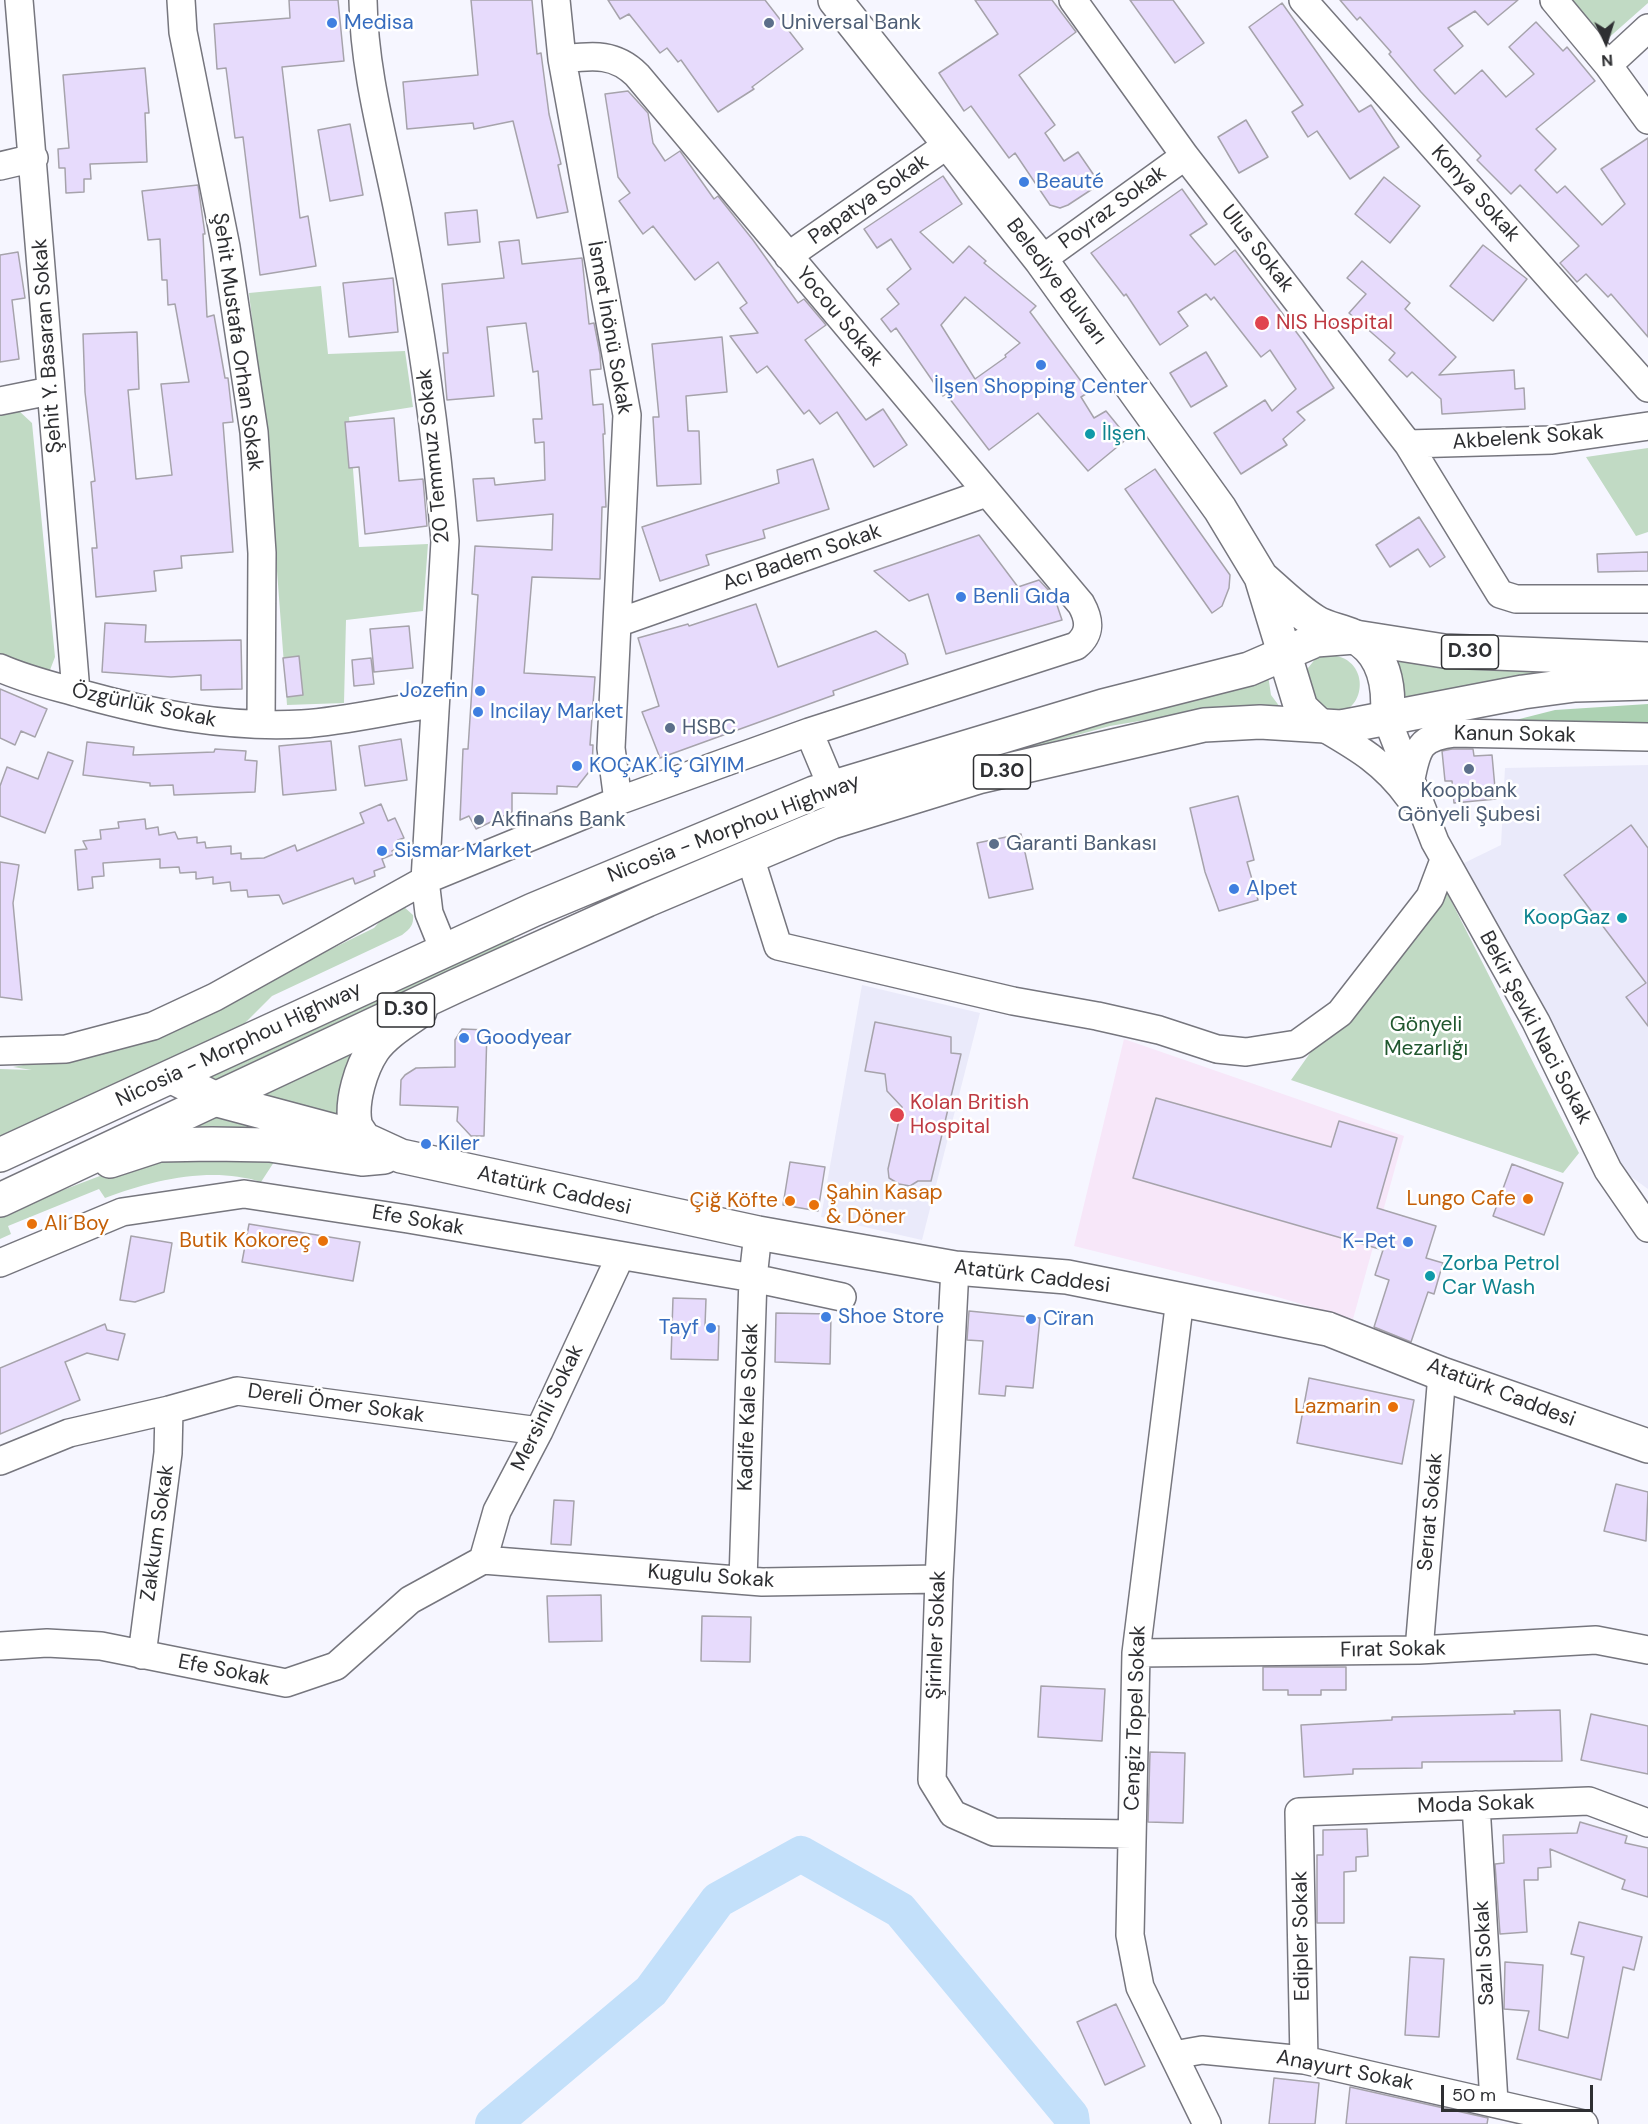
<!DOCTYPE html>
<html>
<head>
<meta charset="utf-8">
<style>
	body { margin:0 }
	#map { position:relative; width:1648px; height:2124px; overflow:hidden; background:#f6f6ff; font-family:"DM Sans",sans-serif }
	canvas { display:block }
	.north { position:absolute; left:1576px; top:12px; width:60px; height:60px; -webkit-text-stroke:4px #fff; paint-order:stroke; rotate:176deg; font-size:16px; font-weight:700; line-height:24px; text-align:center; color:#2e2f32 }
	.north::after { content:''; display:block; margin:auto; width:21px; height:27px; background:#2e2f32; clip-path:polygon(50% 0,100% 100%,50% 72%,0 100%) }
	.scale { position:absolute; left:1441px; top:2085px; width:152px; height:27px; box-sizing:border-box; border:3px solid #2e2f32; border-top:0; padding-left:8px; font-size:18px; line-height:21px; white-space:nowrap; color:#2e2f32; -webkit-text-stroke:4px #fff; paint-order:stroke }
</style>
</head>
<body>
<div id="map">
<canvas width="1648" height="2124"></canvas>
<div class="north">N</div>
<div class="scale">50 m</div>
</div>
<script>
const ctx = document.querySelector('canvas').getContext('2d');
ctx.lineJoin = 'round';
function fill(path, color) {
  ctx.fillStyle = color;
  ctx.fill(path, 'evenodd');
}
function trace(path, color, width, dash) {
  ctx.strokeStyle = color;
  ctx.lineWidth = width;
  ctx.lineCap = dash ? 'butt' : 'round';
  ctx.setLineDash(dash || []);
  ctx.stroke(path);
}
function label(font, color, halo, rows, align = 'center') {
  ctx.font = font + ' "DM Sans",sans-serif';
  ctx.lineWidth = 5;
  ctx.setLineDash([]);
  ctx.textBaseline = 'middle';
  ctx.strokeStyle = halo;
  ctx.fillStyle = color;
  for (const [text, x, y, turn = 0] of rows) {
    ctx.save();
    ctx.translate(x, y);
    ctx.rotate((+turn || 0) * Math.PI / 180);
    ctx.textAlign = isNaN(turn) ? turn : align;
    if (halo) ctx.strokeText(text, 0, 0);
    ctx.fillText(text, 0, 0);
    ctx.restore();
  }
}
fill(new Path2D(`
	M1124,1039L1404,1136L1353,1319L1267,1294L1074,1246Z`), '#f7e7f9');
fill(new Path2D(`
	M1648,765V1189L1623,1171L1462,864L1501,845L1505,768Z
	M862,985L980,1013L922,1240L821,1217Z`), '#eaeafa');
fill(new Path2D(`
	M1570,0H1648V3L1605,41Z
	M321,286L328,354L405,351L413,407L349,417L359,547L428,544L423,611L346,620L344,703L287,705L270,477L249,293Z
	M18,410L32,423L55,657L50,670L31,674L0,658V413Z
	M1648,448V532L1636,536L1586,457Z
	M1325,655C1373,653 1368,716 1331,713C1326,713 1319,709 1314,707L1304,673L1316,658Z
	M1386,657L1648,670L1395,702Z
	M1268,675L1271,695L1280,707L1175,715L1110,726L873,791L1060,727Z
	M1439,877L1579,1153L1563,1173L1291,1080L1432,881Z
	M403,906L413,915C414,925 410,929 402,935L272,996L242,1026L0,1137V1069L32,1070L13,1067L142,1042L374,928L391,909Z
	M512,934L515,942L204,1086L196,1080Z
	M352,1048L341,1117L257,1094Z
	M217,1110L292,1130L160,1133Z
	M173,1155L276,1159L261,1182C212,1166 152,1180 105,1198L99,1189L8,1226L11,1234L0,1239V1214L134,1163Z`), '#c1dac4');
fill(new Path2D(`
	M1648,704V727L1496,725L1555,710Z`), '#add2b3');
trace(new Path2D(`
	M493,2124L651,1991L718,1900L801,1854L900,1910L1071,2116L1072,2124`), '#c3e0fa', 36);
const building = new Path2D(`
	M289,0H338L344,61L282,67L300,218L308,216L316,266L260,275L243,137L235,138L226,68L217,69L214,24L290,18Z
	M471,0H532L537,54L541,53L549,114L561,164L558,165L568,212L537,218L513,121L474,129L473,123L407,129L403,82L478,75Z
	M608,0H765L803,49L752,87L754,89L718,112L681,60L678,62L667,48L660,53L629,14L620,19Z
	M975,0H1052L1076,32L1019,75L1055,125L1045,133L1064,161L1078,152L1100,184L1068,205L1060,208L1050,205L1015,153L1009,158L971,106L964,111L939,73L998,34Z
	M1130,0H1173L1204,43L1175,63Z
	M1340,0H1518L1488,25L1475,11L1448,28L1463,46L1434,70L1455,94L1482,70L1506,97L1534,74L1509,47L1536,22L1563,51L1567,47L1595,81L1536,129L1556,149L1535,170L1557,193L1565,186L1602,225L1625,204L1601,169L1648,138V337L1611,294L1608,297L1586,274L1577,282L1560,263L1579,246L1520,185L1511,194L1477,160L1481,156L1421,92L1389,54L1391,52L1360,17L1357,20Z
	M1282,3L1359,112L1371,105L1399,147L1350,179L1317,131L1308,137L1292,112L1303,105L1249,27Z
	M145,68L149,113H145L147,162L90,164L91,179H84V192L66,193L65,168H59L58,149L69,148L63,75Z
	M628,91L648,113L653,143L665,161L680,151L714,199L718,196L753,240L798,303L804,299L826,325L805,340L866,420L883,409L907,445L874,467L837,412L820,424L809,410L804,414L767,366L757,373L730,336L758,333L740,308L747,303L718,262L695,280L653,226L643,234L619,201L630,193L618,177L605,94Z
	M1246,120L1268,157L1239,173L1218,137Z
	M350,124L363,195L330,201L318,130Z
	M943,176L962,204L920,232L953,263L969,246L986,261L984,263L1036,306L1030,312L1089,392L1081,397L1094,418L1106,411L1128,438L1088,471L1038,413L989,450L946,394L943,396L896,328L891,332L881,319L899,304L887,289L911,269L891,239L877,248L864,229ZM965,297L1020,343L1005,355L1006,357L975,379L941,325Z
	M1384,177L1420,206L1390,243L1355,214Z
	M198,185L205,234H203L207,317L214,315L225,378H228L233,422L223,423L233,552L181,556L182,568L154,571L156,591L96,597L92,548H97L91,482L95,481L85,392L83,334L137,332L139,389L128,390L136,479L172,475L161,384L189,382L175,304L168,305L167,280H162L160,239L148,240L142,191Z
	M1182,189L1207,224L1190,235L1215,265L1235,250L1303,341L1334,388L1297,412L1305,420L1283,439L1287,445L1241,474L1214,433L1265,400L1272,411L1296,389L1270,350L1261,357L1214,297L1211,300L1206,294L1178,312L1188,326L1160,345L1126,294L1124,296L1091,253Z
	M477,210L480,242L448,245L445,213Z
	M519,240L522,264L582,258L589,324L594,323L600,354L601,369L590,370L593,405L603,404L605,434H603L606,507H602L600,579L532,577L524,673L595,677L590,745H593L592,768L577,787L557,786V794L512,793V812L476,829L469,816L460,820L463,749H468L478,595L472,594L475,546L552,550L553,514L477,521L473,479L494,478L495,485L545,480L544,442L535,443L533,419H542L538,371L533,372L526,323L487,327L494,396L447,400L443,353H448L442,284L504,278L499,242Z
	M1483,245L1527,279L1493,321L1450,286Z
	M18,252L25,298L12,300L19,359L0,362V255Z
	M1362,261L1410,303L1405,309L1456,357L1439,375L1514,370L1515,389L1524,388L1525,409L1442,414L1441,399L1412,372L1407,377L1389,360L1395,353L1349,313L1366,294L1347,278Z
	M393,278L398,332L349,337L343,283Z
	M722,337L727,392L686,396L688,431H699L701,484L657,486L653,417H659L652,344Z
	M1206,352L1227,386L1191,407L1170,373Z
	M394,418L399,481L423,479L427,526L365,534L359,467L349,468L345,422Z
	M813,459L829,509L763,530L765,538L706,555L709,565L660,581L642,527L779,483L777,470Z
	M1155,469L1230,575L1229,588L1222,606L1212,613L1125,489Z
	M1419,517L1445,557L1430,567L1418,549L1390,567L1376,545Z
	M979,535L1018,587L1039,580L1054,596L1062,620L946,654L928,594L909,601L874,571Z
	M1648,552V571L1598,572L1597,554Z
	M756,604L778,667L876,631L905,654L908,664L833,691L834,695L660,758L642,712L659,706L638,638L688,624L689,626Z
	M105,623L146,625L145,642L241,640L242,689L201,690V675L171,677L102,672Z
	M409,626L413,668L374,672L370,629Z
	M299,656L303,695L287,697L283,658Z
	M371,658L374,684L354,686L352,660Z
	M0,689L47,709L35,737L21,731L15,745L0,738Z
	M401,739L407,780L365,786L359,746Z
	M331,741L336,790L283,795L279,746Z
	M87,742L134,747L133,755L214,752L215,749L246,751L245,760L257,761L255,792L174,795L173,785L150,786V783L83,775Z
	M1452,749H1473L1474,756L1492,755L1496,799L1454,803L1452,781H1445L1442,751Z
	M48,752L73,761L45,833L0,816V786L7,767L38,779Z
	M1238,796L1254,860L1247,862L1258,900L1219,911L1205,872L1190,808Z
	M381,804L388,821L395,818L404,838L398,840L401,847L392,851L394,854L382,859L385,867L374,871L375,876L355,884L353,878L283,904L279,895L248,897L247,890L231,891L230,882L213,884V877L196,879V872L180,873L179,867L160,868V859L103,863L104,876L92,877L93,888L78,890L75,850L87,849L83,841L101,839L100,830L119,828L118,822L145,819L146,829L158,827L159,835L175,832L178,839L197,837V843L205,842L206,848L231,846V854L241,853V859L264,858L295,845L297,851L364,823L360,813Z
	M1631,825L1648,848V1026L1626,997L1646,983L1564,875Z
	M1021,834L1033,889L989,898L977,843Z
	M0,862L19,865L13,903L22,1000L0,997Z
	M875,1022L951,1037V1053L961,1054L931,1181H918L910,1186L899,1184L889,1178L888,1169L902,1107L887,1091L885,1074L865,1071Z
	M462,1029L487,1030L484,1136H471L457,1121L458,1107L400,1105L401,1080L405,1075L416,1068L455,1067V1040Z
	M1156,1098L1331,1147L1339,1121L1397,1138L1377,1208L1436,1226L1426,1258L1443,1263L1434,1294L1428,1292L1411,1342L1374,1327L1389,1280L1375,1275L1383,1250L1133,1178Z
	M790,1162L825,1167L818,1211L783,1205Z
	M1512,1164L1563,1183L1544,1235L1493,1216Z
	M249,1224L360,1242L353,1281L242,1262Z
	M131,1236L172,1243L164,1292L135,1302L120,1300Z
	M673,1298L706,1299L705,1326H719L718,1360L671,1359Z
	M969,1311L1040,1318L1033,1388L1006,1386L1005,1396L979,1394L983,1341L967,1340Z
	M776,1313L831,1314L830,1364L775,1362Z
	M105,1324L107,1330L125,1334L118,1360L87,1353L65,1362L80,1400L0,1434V1368Z
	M1309,1378L1414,1400L1402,1464L1297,1443Z
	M1616,1484L1648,1492L1646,1541L1604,1531Z
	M554,1500L574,1501L571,1545L551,1544Z
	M601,1595L602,1641L549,1642L547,1596Z
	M702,1616L751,1617L750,1662L701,1661Z
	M1263,1667H1346V1690H1321V1695H1288V1690H1263Z
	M1041,1686L1105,1689L1102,1741L1038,1737Z
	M1560,1710L1562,1761L1422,1762V1768L1353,1769V1774L1304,1777L1301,1725L1392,1720V1717L1515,1714L1514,1711Z
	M1591,1714L1648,1726V1774L1581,1760Z
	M1150,1752L1185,1753L1183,1823L1148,1822Z
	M1580,1822L1627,1836L1625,1843L1648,1848V1897L1622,1889L1625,1880L1550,1849L1551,1867L1538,1868V1880H1524L1527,1932L1500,1934L1495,1864L1504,1863L1503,1835L1577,1833Z
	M1367,1829L1368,1856L1356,1857V1871L1344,1872V1923H1317V1855H1323V1830Z
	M1579,1922L1642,1937L1634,1970L1623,1967L1601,2080L1517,2059L1529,2011L1504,2009L1505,1962L1543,1965L1539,2030L1568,2038L1584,1957L1571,1954Z
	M1410,1957L1444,1959L1439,2037L1405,2035Z
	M1116,2004L1145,2066L1105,2085L1077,2022Z
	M1274,2078L1319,2083L1315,2124H1269Z
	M1350,2087L1488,2118L1487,2124H1346Z`);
fill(building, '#e7dbfc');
trace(building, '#a6a3ab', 1.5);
const minor = new Path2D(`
	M19,0L76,692
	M181,0L183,32L226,247L254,432L262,553L261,724
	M363,0C364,72 384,141 398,211C420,320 436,430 445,541L425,880L429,913L444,950
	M556,0L562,59L627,415L611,748L618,801
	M1073,0L1185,156L1408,444L1500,594L1516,599H1648
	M1303,0L1648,388
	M1554,0L1608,65L1648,120
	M1608,65L1648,28
	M0,166L34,158
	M788,256L950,143
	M1041,260L1185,156
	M0,401L50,391
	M1408,444L1552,440L1648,426
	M617,623L986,493
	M0,668C27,680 54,686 82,694C154,714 227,728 302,724C346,721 390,710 433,704
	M1387,719L1435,842L1536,1022L1608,1170L1648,1228
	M1319,725C1355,746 1383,761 1409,797
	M809,732L832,787
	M1411,779C1417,748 1420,737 1454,733L1648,737
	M750,857L778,946L1013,1001L1097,1016L1159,1030L1217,1049L1246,1052L1297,1044L1340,1013L1430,897L1444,860
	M0,1051L66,1049L153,1026L215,997L425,880L618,801L809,732L1076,646C1091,634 1090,620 1081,604L637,75C614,52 591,56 562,59
	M0,1263L122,1212L244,1194L408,1219L753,1278L842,1297
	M955,1268L939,1579L932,1780L953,1814L994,1832L1132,1834
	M1180,1299L1136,1653L1130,1935L1140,1987L1207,2124
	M0,1461L69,1433L169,1410L237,1391L539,1431
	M483,1560L762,1582L939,1579
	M483,1560L497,1511L539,1431L620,1257
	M743,1580L753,1278L758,1233
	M0,1646L47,1643L101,1646L286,1683L336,1666L410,1600L483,1560
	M1419,1650L1442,1374
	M1136,1653L1419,1650L1596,1640L1648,1650
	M142,1655L168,1453L169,1410
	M1476,1805L1494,2102
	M1174,2055L1202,2050L1304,2060L1584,2124
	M1304,2060L1299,1812L1589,1801L1648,1823`);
const major = new Path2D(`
	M835,0L1041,260L1220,509L1261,577L1301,708L1319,725
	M1261,577C1278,592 1295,609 1314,621C1326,629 1340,630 1353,636C1385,652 1390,687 1387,719
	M172,1077L218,1100L364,1139L401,1156L758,1233L955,1268L1067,1277L1328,1329L1442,1374L1648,1446
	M364,1139C361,1134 356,1128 355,1123C351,1101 361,1068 373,1050C384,1034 404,1022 420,1011
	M110,1161L159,1145L212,1144L270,1145L362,1159L384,1157`);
const highway = new Path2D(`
	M0,1155L533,910L814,793L1103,706L1249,669L1316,640L1355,637L1444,651L1648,659
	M0,1200L456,986L647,900L832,822L978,777L1204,725L1260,722L1341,727L1523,692L1575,685L1648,683`);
trace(minor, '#76767e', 30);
trace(major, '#76767e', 36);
trace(highway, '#76767e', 36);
trace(minor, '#fff', 27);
trace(major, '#fff', 33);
trace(highway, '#fff', 33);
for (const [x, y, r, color] of [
	[332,23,6,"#3f7fe0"],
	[769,23,6,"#5c6f8a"],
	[1024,182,6,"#3f7fe0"],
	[1262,323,8,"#e0444e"],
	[1041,365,6,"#3f7fe0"],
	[1090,434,6,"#0f9aa8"],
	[961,597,6,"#3f7fe0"],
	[480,691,6,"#3f7fe0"],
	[478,712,6,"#3f7fe0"],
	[670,728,6,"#5c6f8a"],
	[577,766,6,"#3f7fe0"],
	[1469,769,6,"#5c6f8a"],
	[479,820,6,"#5c6f8a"],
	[994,844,6,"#5c6f8a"],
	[382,851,6,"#3f7fe0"],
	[1234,889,6,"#3f7fe0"],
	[1622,918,6,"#0f9aa8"],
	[464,1038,6,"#3f7fe0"],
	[897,1115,8,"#e0444e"],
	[426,1144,6,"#3f7fe0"],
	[1528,1199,6,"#e8710a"],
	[790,1201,6,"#e8710a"],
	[814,1205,6,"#e8710a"],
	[32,1224,6,"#e8710a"],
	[323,1241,6,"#e8710a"],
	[1408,1242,6,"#3f7fe0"],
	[1430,1276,6,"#0f9aa8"],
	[826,1317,6,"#3f7fe0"],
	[1031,1319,6,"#3f7fe0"],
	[711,1328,6,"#3f7fe0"],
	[1393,1407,6,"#e8710a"]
]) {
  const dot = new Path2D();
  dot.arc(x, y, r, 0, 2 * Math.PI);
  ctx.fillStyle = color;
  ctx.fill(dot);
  trace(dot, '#fff', 2);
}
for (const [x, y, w] of [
	[1470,652,57],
	[1002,772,57],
	[406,1010,57]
]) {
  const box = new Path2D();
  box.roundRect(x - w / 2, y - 17, w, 34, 4.5);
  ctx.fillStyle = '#fff';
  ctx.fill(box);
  trace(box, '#2e2f32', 1.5);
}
label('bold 20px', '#2e2f32', null, [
	["D.30",1470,652],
	["D.30",1002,772],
	["D.30",406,1010]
]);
label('21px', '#366cbe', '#fff', [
	["Medisa",344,23],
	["Beauté",1036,182],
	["İlşen Shopping Center",1041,387,"center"],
	["Benli Gıda",973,597],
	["Jozefin",468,691,"right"],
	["Incilay Market",490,712],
	["KOÇAK İÇ GIYIM",589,766],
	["Sismar Market",394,851],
	["Alpet",1246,889],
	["Goodyear",476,1038],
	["Kiler",438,1144],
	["K-Pet",1396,1242,"right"],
	["Shoe Store",838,1317],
	["Cïran",1043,1319],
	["Tayf",699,1328,"right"]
], 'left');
label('21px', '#4e5e75', '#fff', [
	["Universal Bank",781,23],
	["HSBC",682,728],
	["Koopbank",1469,791,"center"],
	["Gönyeli Şubesi",1469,815,"center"],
	["Akfinans Bank",491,820],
	["Garanti Bankası",1006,844]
], 'left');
label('21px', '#2e2f32', '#fff', [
	["Konya Sokak",1475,194,48],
	["Papatya Sokak",869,200,-35],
	["Poyraz Sokak",1113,208,-36],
	["Ulus Sokak",1257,249,52],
	["Belediye Bulvarı",1056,282,53],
	["Yocou Sokak",839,317,50],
	["İsmet İnönü Sokak",609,328,80],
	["Şehit Mustafa Orhan Sokak",237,342,82],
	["Şehit Y. Basaran Sokak",48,346,-94],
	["Akbelenk Sokak",1528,438,-4],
	["20 Temmuz Sokak",434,456,-96],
	["Acı Badem Sokak",802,558,-19],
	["Özgürlük Sokak",144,706,12],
	["Kanun Sokak",1515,735,1],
	["Nicosia - Morphou Highway",734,829,-21],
	["Bekir Şevki Naci Sokak",1535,1028,62],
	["Nicosia - Morphou Highway",239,1045,-25],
	["Atatürk Caddesi",554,1191,13],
	["Efe Sokak",418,1221,10],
	["Atatürk Caddesi",1032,1277,7],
	["Atatürk Caddesi",1501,1393,21],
	["Dereli Ömer Sokak",336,1404,8],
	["Kadife Kale Sokak",749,1407,-88],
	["Mersinli Sokak",548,1408,-64],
	["Serıat Sokak",1431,1512,-85],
	["Zakkum Sokak",158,1533,-82],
	["Kugulu Sokak",711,1577,4],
	["Şirinler Sokak",937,1635,-88],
	["Fırat Sokak",1393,1650,-1],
	["Efe Sokak",224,1671,11],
	["Cengiz Topel Sokak",1136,1718,-88],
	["Moda Sokak",1476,1805,-2],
	["Edipler Sokak",1302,1936,-91],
	["Sazlı Sokak",1485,1953,-93],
	["Anayurt Sokak",1345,2071,11]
]);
label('21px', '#be3a42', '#fff', [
	["NIS Hospital",1276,323],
	["Kolan British",910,1103],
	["Hospital",910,1127]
], 'left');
label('21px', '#0d838f', '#fff', [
	["İlşen",1102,434],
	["KoopGaz",1610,918,"right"],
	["Zorba Petrol",1442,1264],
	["Car Wash",1442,1288]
], 'left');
label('21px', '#20572e', '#fff', [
	["Gönyeli",1426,1025],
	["Mezarlığı",1426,1049]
]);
label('21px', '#c56008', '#fff', [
	["Şahin Kasap",826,1193,"left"],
	["& Döner",826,1217,"left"],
	["Lungo Cafe",1516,1199],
	["Çiğ Köfte",778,1201],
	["Ali Boy",44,1224,"left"],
	["Butik Kokoreç",311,1241],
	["Lazmarin",1381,1407]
], 'right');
</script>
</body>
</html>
